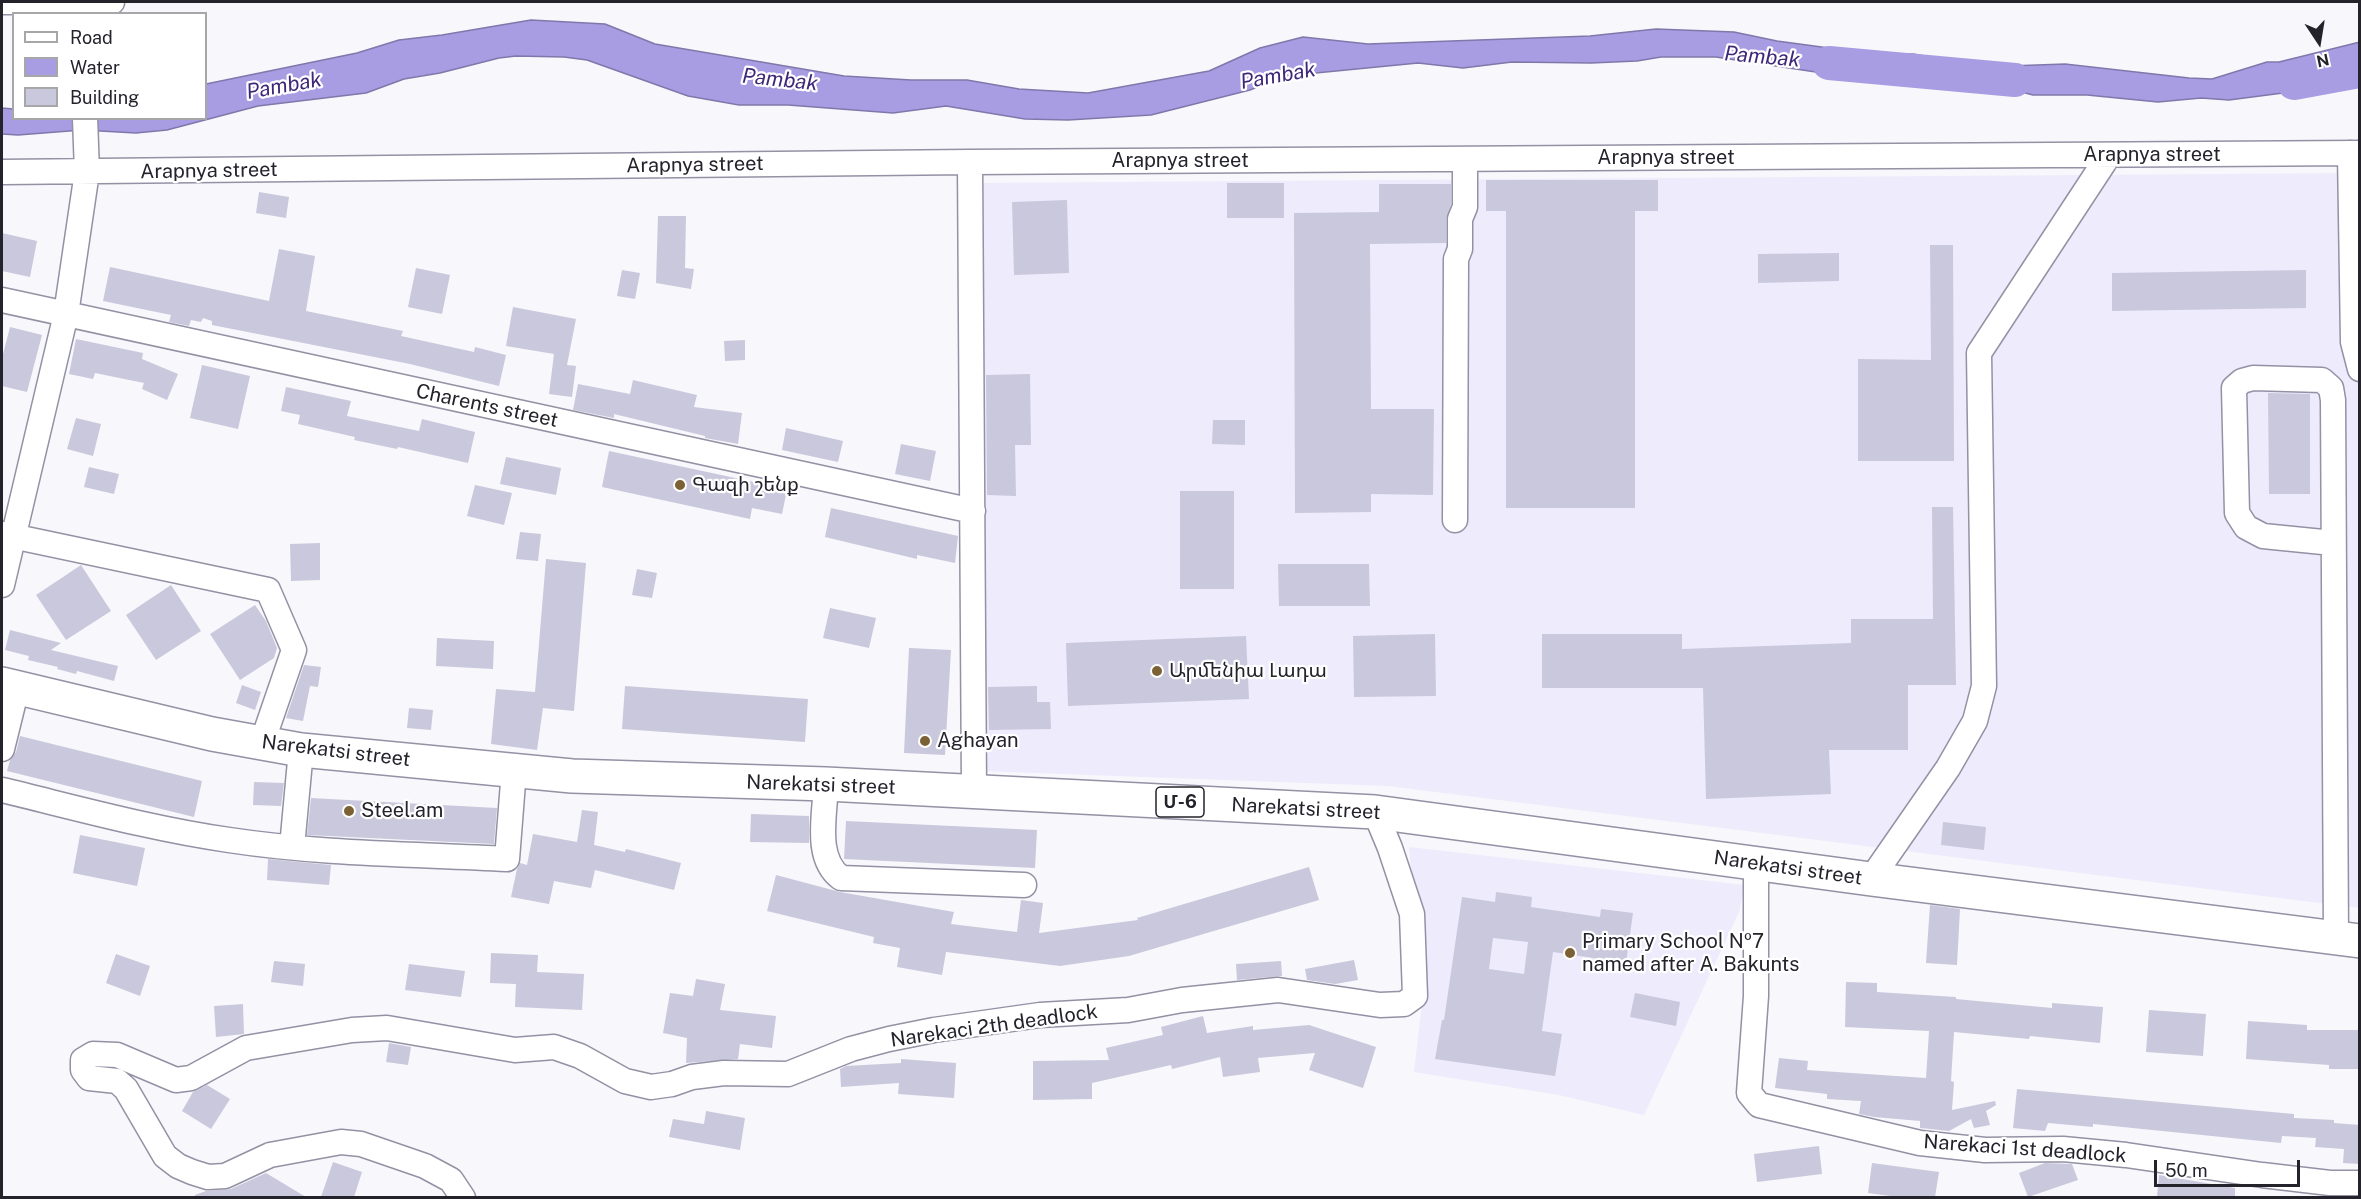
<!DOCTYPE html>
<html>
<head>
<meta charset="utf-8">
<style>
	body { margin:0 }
	#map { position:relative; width:2361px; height:1199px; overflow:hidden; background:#f8f7fb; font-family:"Public Sans",sans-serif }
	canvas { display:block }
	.frame { position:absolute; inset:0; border:3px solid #24232b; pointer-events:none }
	.legend { position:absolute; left:12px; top:12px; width:195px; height:108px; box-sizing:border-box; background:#fff; border:2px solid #a7a7aa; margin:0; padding:8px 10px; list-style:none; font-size:18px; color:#24232b }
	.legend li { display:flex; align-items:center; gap:12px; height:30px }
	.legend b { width:30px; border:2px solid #a7a7aa }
	.north { position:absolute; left:2289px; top:12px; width:60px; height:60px; -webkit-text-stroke:4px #fff; paint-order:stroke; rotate:168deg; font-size:16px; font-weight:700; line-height:24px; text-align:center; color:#24232b }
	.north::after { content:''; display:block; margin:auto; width:21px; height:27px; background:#24232b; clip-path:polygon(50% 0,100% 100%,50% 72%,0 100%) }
	.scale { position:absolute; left:2154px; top:1160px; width:146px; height:27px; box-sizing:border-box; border:3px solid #24232b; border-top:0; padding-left:8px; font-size:18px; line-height:21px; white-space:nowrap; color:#24232b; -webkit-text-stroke:4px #fff; paint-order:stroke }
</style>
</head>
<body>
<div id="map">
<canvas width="2361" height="1199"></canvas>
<div class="frame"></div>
<ul class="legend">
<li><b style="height:8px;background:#fff"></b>Road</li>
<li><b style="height:16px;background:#a89ce2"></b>Water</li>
<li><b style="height:16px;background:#cac8dc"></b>Building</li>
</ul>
<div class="north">N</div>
<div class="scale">50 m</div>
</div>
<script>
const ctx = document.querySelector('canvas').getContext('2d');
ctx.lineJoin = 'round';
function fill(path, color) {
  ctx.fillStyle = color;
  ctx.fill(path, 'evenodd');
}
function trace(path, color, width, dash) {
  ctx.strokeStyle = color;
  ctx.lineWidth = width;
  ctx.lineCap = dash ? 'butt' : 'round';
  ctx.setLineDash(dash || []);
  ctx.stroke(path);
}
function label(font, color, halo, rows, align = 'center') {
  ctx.font = font + ' "Public Sans","Noto Sans Armenian",sans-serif';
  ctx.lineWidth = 4.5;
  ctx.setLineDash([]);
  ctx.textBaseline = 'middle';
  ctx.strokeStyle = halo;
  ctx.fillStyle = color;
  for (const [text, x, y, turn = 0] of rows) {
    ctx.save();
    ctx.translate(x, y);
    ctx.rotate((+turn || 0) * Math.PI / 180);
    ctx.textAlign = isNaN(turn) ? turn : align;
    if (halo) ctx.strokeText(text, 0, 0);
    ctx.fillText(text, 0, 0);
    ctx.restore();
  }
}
fill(new Path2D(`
	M2359,173V908L1388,786L981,771L982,183Z
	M1409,847L1745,885L1739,912L1644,1115L1559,1095L1414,1072L1423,995Z`), '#edebfc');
const water = new Path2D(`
	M531,20L605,24L655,44L844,76L911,80H967L1019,89L1088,93L1209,71L1260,48L1303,37L1368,44L1590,36L1656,29L1734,32L1777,41L1881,55L1913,54L1965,63L2009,66L2065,64L2189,78L2212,79L2267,62H2279L2360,42L2359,68L2283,93L2229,100L2201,98L2158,102L2087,95H2033L1982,82L1966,74L1935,73L1887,64L1853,73L1829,74L1716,57H1661L1637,61L1591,63L1512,62L1463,68L1418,63L1285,76L1250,90L1151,115L1068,120L1025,119L946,106L893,113L788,105H739L688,96L587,60L564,57L516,56L499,58L440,73L404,79L366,93L258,106L167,130L136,133L82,130L18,135L2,134V108L13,109L14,118H206V84L357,53L399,40L442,35Z`);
fill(water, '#a89ce2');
trace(water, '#8078ab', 1.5);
trace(new Path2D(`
	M1829,63L2015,80
	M2294,83L2360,71`), '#a89ce2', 34);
fill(new Path2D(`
	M1486,180H1658V211H1635V508H1506V211H1486Z
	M1227,183H1284V218H1227Z
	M1379,184H1451V204L1446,219V243L1370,244L1371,409H1434L1433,495L1371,494V512L1295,513L1294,213L1379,212Z
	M259,192L289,197L286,218L256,213Z
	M1067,200L1069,273L1014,275L1012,202Z
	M658,216H686L685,268L694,269L691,289L656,283Z
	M2,233L37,241L30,277L2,271Z
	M1930,245H1953L1954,461H1858V359L1931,360Z
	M279,249L315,256L306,311L403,331L401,336L474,352L475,347L506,355L499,386L410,364L212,325V321L203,318L201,322L191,320L189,326L169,322L171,315L103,301L110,267L269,301Z
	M1839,253V281L1758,283V254Z
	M416,268L450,275L442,314L408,307Z
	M622,270L640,273L635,299L617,296Z
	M2306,270V308L2112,311V273Z
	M513,307L576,319L567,365L576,366L572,397L549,394L554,354L506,346Z
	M10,327L42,335L27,392L2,386V358Z
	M76,339L143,353L142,359L178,374L167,400L142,389L144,383L95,373L93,379L69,374Z
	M745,340V360L725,361L724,341Z
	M202,365L250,376L238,429L190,418Z
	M1030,374L1031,445H1015L1016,496L987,495L986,375Z
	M633,380L697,395L694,407L742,413L738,444L705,438V436L614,414V418L573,410L578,384L630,394Z
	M286,387L351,401L347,416L419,431L422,419L475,432L468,463L398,447L397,449L354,440L355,437L298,424L300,415L281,411Z
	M2268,393L2310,394V494H2269Z
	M76,418L101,424L93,456L67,449Z
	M1213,420H1245V445L1212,444Z
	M786,428L843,441L838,462L782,450Z
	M901,444L936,451L930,481L895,474Z
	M609,451L768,485L769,481L788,485L782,514L752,508L750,519L602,487Z
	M506,457L561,468L556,495L500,484Z
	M89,467L119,474L114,494L84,487Z
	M475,485L512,493L504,525L467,516Z
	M1180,491H1234V589H1180Z
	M1932,507H1953L1956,685H1908V750H1829L1831,794L1706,799L1703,688H1542V634H1682V649L1851,643V619H1933Z
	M831,508L958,536L955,563L917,555V559L825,537Z
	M520,532L541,534L538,561L516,559Z
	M320,543V580L291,581L290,544Z
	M546,559L586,563L574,711L543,708L537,750L491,744L496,689L535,692Z
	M1278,564H1369L1370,606H1279Z
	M81,565L111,611L66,640L36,595Z
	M637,569L657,573L652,598L632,595Z
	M171,585L201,631L156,660L126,615Z
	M255,605L266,621L277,648L274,658L240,680L210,634Z
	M830,608L876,618L869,648L823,638Z
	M10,630L61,643L51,650L118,666L114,681L77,671L76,674L57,669L58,667L28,660L29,656L5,650Z
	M1435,634L1436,696L1354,697L1353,636Z
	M1246,636L1249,699L1068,706L1066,643Z
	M437,638L494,641L493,669L436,666Z
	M909,648L951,650L945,755L904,753Z
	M304,665L321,667L318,687L310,686L303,721L286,718Z
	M242,685L261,692L255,710L236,703Z
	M625,686L808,699L805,742L622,729Z
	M1037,686V702H1050L1051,729L989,730L988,687Z
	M409,708L433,710L431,730L407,728Z
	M20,736L202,781L194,817L7,771L10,760L16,752Z
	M254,782L284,783L281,806L253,805Z
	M311,798L497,808L494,844L307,835Z
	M582,810L598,812L594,845L625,852L626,849L681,863L674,890L595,870L591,888L554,881L549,904L511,897L517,869L520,863L527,865L533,834L577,842Z
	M751,814L809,816V843L750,842Z
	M846,821L1037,830L1035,868L844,859Z
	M1943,822L1986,827L1984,850L1941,845Z
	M80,835L145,848L137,886L73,873Z
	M268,859L331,865L329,885L267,880Z
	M1309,867L1319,900L1129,956L1060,966L946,952L942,975L897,967L900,948L873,943L874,937L767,911L776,875L840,892L954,912L951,924L1017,932L1021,900L1043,903L1039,933L1138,920L1137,918Z
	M1496,892L1532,897L1531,907L1600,917L1601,909L1633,913L1626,963L1553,952L1542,1031L1562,1034L1555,1076L1435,1059L1442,1020H1444L1462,897L1495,902ZM1493,938L1528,942L1524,974L1489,969Z
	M1930,905L1960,909L1957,965L1926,963Z
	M491,953L538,955L537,972L584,974L582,1010L515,1007L516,984L490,983Z
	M116,954L150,966L140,996L106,983Z
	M1354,960L1358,980L1335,984L1307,980L1305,969Z
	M274,961L305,964L303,986L271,982Z
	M1281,961L1282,976L1237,980L1236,964Z
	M409,964L465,971L461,997L405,990Z
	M696,979L725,984L720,1010L776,1016L772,1048L740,1044L738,1059L686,1063L687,1038L663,1033L670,993L693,996Z
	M1846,982L1877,983V992L1956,997V999L2052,1008V1003L2103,1007L2100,1043L2030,1036L2029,1039L1954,1032L1951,1081L1954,1082L1952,1110L1995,1101L1996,1105L1986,1111L1990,1125L1974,1128L1971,1119L1949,1131L1920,1128V1121L1874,1117L1859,1114L1861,1101L1827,1099V1094L1775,1088L1779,1058L1808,1061L1807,1070L1926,1078L1929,1031L1845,1027Z
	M1635,993L1680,1002L1676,1026L1630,1017Z
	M243,1004L244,1034L216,1037L214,1006Z
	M2149,1010L2206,1014L2203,1056L2146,1052Z
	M1203,1016L1207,1033L1253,1026V1030L1309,1025L1376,1047L1363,1088L1309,1070L1315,1053L1258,1058L1260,1072L1223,1077L1220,1057L1172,1069L1171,1065L1092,1083V1099L1033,1100V1061L1109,1060L1106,1048L1163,1035L1161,1027Z
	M2248,1021L2307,1025V1030H2360V1069H2329V1065L2246,1059Z
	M389,1043L411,1047L408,1065L386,1062Z
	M901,1059L956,1063L954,1098L898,1094L899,1083L841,1087L840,1069L846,1066L901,1063Z
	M207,1085L230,1099L211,1129L182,1111L193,1092Z
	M2017,1089L2294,1114V1118L2334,1120V1123L2360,1125V1164L2343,1163L2344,1149L2315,1147L2316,1138L2282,1136L2281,1143L2093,1124V1127L2048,1123L2045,1131L2013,1128Z
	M706,1111L745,1118L740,1150L669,1137L673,1119L704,1124Z
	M1819,1146L1822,1174L1757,1182L1754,1154Z
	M333,1162L362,1172L354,1197H321Z
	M1872,1163L1939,1172L1935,1197H1898L1868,1193Z
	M2045,1163L2072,1164L2078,1180L2028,1197L2019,1173Z
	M266,1173L306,1197H195V1195L206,1191L231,1189Z
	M2159,1175L2235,1188V1197H2157Z`), '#cac8dc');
const minor = new Path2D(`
	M2,2H112
	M2350,153L2353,342L2360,369
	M970,162L974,792
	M2,172L970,162L2360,153
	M2,300L973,511
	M1455,520L1456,259L1460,249V219L1465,207V159
	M2,534L268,590L294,650L262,743
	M2333,543L2263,536L2246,527L2237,513L2234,388L2242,381L2253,378L2322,380L2331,388L2333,400L2336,938
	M2,585L66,314L87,172L85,118
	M2,749L17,688
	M826,784C825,815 814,858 841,878L1024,885
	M2,790C77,808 152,829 229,840C321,854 415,854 507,859L514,770
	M292,847L301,750
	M1756,863V996L1749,1093L1759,1105L1920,1143L1985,1150L2063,1149L2126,1155L2262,1175L2330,1183H2360
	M1871,879L1948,768L1975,721L1984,686L1979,353L2109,155
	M463,1198L451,1180L425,1166L361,1144L341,1142L270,1155L225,1176L208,1177L192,1172L178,1166L165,1156L126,1089L117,1081L89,1078L83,1070V1060L93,1054L117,1055L176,1080L191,1078L246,1048L352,1030L387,1028L515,1050L554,1047L580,1056L625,1081L651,1087L672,1084L692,1077L724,1073L788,1074L851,1049L889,1039L934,1030L1040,1015L1128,1010L1182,1000L1278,990L1380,1005L1404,1004L1415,996L1412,914L1390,848L1375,812`);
const highway = new Path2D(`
	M2,684L212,734L301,750L572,776L826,784L1375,812L1871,879L2360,941`);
trace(minor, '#9391a4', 27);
trace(highway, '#9391a4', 36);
trace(minor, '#fff', 24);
trace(highway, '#fff', 33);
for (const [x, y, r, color] of [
	[680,485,6,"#7b6133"],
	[1157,671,6,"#7b6133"],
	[925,741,6,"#7b6133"],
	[349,811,6,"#7b6133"],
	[1570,953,6,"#7b6133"]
]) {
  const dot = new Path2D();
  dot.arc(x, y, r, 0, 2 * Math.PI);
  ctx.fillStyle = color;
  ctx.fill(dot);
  trace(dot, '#fff', 2);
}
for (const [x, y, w] of [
	[1180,802,48]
]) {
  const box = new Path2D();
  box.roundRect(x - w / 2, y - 15, w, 30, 4.5);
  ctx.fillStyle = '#fff';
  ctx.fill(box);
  trace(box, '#24232b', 1.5);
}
label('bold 18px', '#24232b', null, [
	["Մ-6",1180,802]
]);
label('20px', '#24232b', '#fff', [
	["Arapnya street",2152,155],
	["Arapnya street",1666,158],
	["Arapnya street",1180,161],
	["Arapnya street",695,165,-1],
	["Arapnya street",209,171,-1],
	["Charents street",487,406,12],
	["Narekatsi street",336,751,7],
	["Narekatsi street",821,785,2],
	["Narekatsi street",1306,809,3],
	["Narekatsi street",1788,868,8],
	["Narekaci 2th deadlock",994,1026,-8],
	["Narekaci 1st deadlock",2025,1149,4]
]);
label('20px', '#24232b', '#fff', [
	["Գազի շենք",692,485],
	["Արմենիա Լադա",1169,671],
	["Aghayan",937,741],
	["Steel.am",361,811],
	["Primary School №7",1582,942],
	["named after A. Bakunts",1582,965]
], 'left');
label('italic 21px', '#3e2778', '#fff', [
	["Pambak",1762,57,5],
	["Pambak",1278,76,-10],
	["Pambak",780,80,6],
	["Pambak",284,86,-10]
]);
</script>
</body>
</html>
